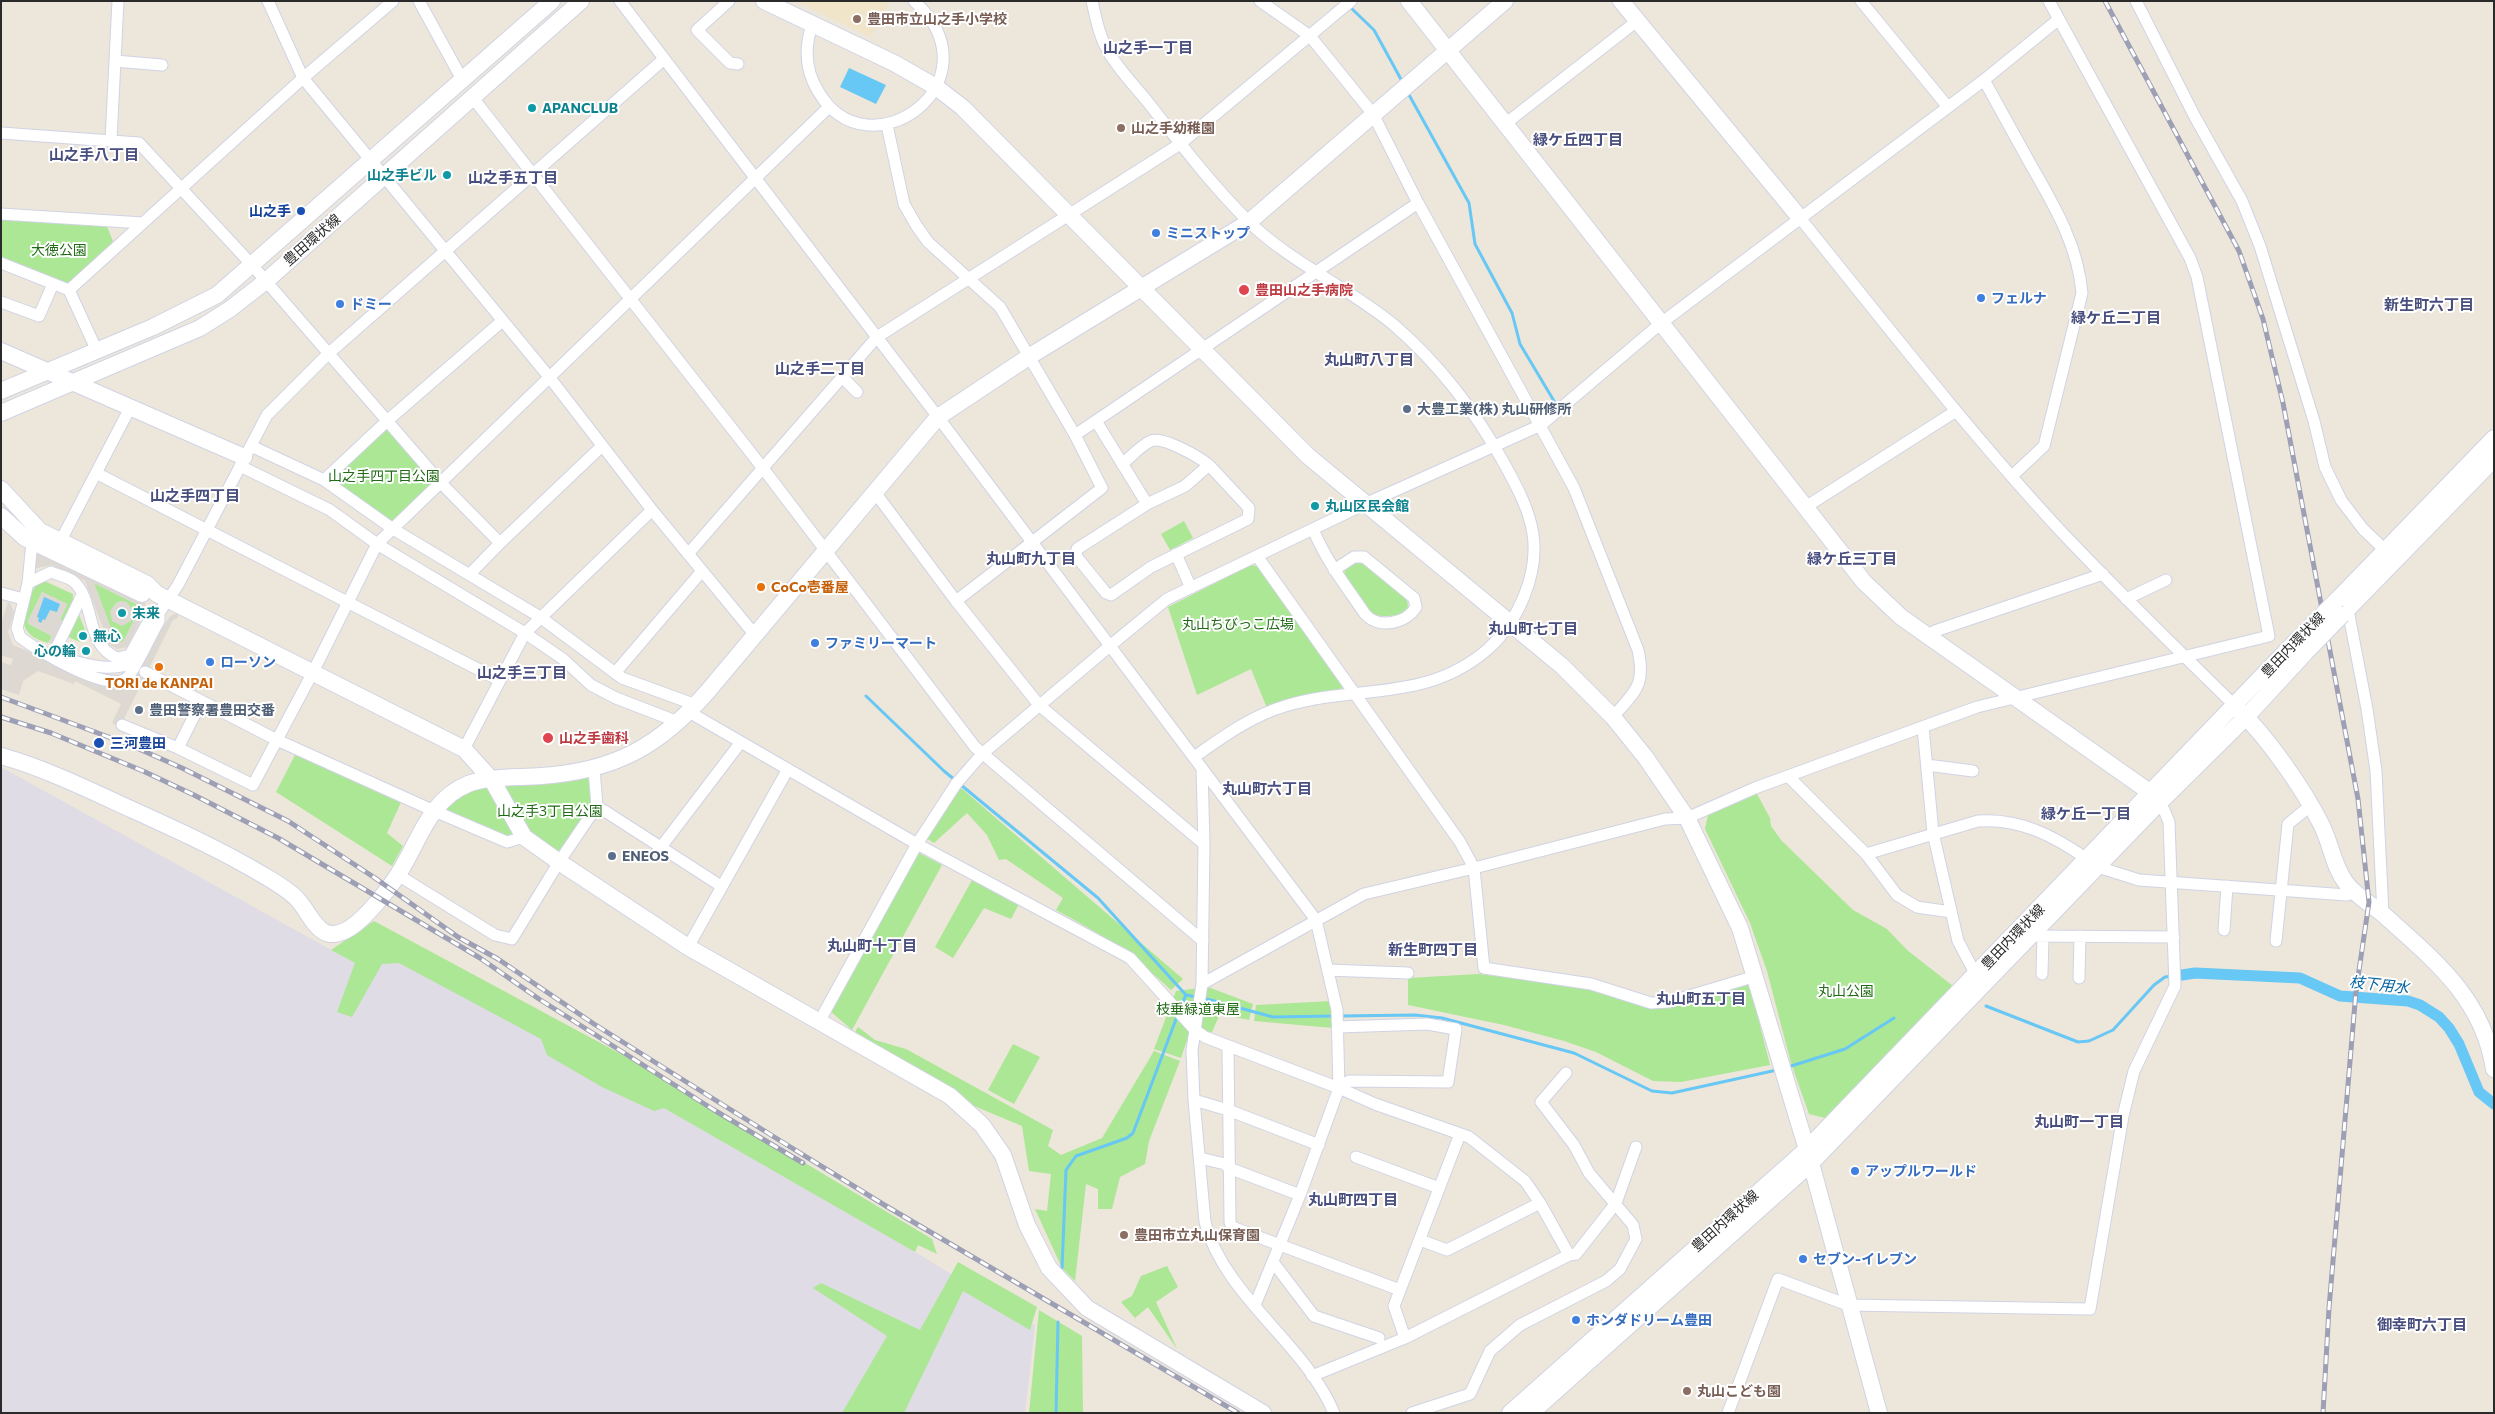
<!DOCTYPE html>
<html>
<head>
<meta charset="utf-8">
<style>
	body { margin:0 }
	#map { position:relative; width:2495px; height:1414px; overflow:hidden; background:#ede6db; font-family:Commissioner,sans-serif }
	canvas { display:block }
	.frame { position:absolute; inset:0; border:2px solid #2a2a2a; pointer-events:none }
</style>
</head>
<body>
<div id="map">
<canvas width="2495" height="1414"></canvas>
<div class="frame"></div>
</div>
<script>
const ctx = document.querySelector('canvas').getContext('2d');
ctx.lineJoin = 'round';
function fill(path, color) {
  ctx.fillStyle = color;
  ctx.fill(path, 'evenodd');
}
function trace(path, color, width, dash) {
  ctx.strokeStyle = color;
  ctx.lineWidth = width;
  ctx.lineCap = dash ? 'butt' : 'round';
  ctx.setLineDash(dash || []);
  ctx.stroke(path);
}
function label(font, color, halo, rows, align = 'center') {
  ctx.font = font + ' Commissioner,"Noto Sans JP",sans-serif';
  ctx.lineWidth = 4;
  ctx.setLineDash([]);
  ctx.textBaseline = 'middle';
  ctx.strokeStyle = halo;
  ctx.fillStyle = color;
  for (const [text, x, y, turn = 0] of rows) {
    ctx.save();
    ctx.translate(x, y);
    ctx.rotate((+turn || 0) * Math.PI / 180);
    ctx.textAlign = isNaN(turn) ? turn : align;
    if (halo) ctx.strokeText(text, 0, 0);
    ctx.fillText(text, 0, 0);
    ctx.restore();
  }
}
fill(new Path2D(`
	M1,767L355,963L382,928L1035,1325L1025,1413H1Z`), '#dfdce5');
fill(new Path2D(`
	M795,1H891L871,37Z`), '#f0e5c9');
fill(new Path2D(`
	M1,218L106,224L114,244L70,282L66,284L1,259Z
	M387,424L437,483L393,526L329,480Z
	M1184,521L1193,538L1170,550L1161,534Z
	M1357,561L1372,569L1406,599C1416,618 1384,617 1373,615L1344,574L1347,566Z
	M1251,565L1259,567L1343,685L1341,691L1267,708L1251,669L1197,695L1168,607Z
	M42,580L73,594V605L65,622L60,620L67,604L42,592L28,621L29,624L52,636L48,643C39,640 29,637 25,627C19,613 31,588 42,580Z
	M94,583L136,604L138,613L123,642H116Z
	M78,612L88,638L80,642L66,636Z
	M295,755L402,800L387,833L403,846L392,866L276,792Z
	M588,774L591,805L557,857L440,809L470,789Z
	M961,788L1183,979L1171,990C1136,957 1099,932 1056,910L1063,898L1006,859L999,860L987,835L967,813L934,843L926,838Z
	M1757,794L1770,818L1771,826L1781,840L1853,910L1887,929L1907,950L1953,986L1825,1118L1809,1114L1791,1063L1767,971L1750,923L1705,829L1708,815Z
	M919,853L942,865L852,1030L830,1011Z
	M972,880L1019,904L1011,919L984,908L953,958L935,947Z
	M374,921L645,1067L932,1239L937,1254L918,1245L915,1252L664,1108L654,1111L602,1087L547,1055L541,1039L399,963L382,964L352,1017L337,1012L355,963L331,950Z
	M1479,974L1588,988L1635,1004L1650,1007L1744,984L1750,986L1770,1065L1681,1082L1653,1081L1596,1052L1564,1041L1504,1025L1408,1005V978Z
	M1208,987L1253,1004L1249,1020L1220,1014L1212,1032L1190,1031L1181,1058L1154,1049L1176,991Z
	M1332,1001L1333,1028L1254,1021L1256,1005Z
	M858,1027L875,1040L906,1049L1053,1130L1048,1146L1061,1155L1102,1138L1154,1051L1180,1061L1149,1141L1145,1164L1120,1177L1112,1209H1098V1189L1086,1184L1075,1281L1062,1268L1035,1209L1047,1211L1051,1174L1029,1171L1022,1126L974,1106L944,1084L855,1032Z
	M1013,1044L1040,1057L1014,1104L988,1090Z
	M958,1262L1037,1307L1030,1330L963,1291L904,1413H842L887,1336L813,1288L821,1283L920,1330Z
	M1167,1266L1178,1287L1156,1302L1177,1349L1148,1307L1135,1318L1121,1302L1132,1296L1141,1276Z
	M1039,1310L1082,1336L1083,1413H1029Z`), '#abe794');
fill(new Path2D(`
	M39,549L144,601L147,609L127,647L117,649L109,644L85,581L52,565L32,569ZM94,583L136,604L138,613L123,642H116Z
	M42,592L67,604L60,620L65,622L56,643H48L52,636L30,624L28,621Z
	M121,601L127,602L133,610L131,621L122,626L112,621L110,611L116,603Z
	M8,602L11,604L14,613L8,632L13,645L116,688L126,687L134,680L155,639L170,616L178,613V618L173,620L120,727L112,723L121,704L75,681L74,684L38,671L23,681L19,695L1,689V662L11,665L13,659L1,655V624Z`), '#ddd9d2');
fill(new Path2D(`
	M849,68L886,85L876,104L840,87Z
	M44,597L60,604L57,612L50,610L45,620L43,619L41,623L38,621L39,618L37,617Z`), '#67c7f5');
trace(new Path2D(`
	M1350,7L1374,30L1403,83
	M1408,93L1469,203L1475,244L1512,313L1520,344L1557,406
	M866,696L944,771L1098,898L1186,995L1197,997
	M1203,998L1273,1017L1334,1016
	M1986,1006L2078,1042L2089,1041L2113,1030L2154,985L2165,977L2182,975
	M1180,1008L1186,995
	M1340,1016L1415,1015L1442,1018L1574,1053L1652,1091L1672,1093L1777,1070
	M1788,1067L1845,1049L1894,1018
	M1062,1268L1066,1170L1076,1156L1127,1138L1133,1133L1178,1014
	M1056,1413L1058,1322`), '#67c7f5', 3);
trace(new Path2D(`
	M2182,975L2195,973L2300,978L2340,996L2408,1001L2420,1005L2439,1017L2449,1028L2459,1044L2479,1092L2494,1104`), '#67c7f5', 11);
const street = new Path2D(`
	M268,1L303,78L550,378L652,510L755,635
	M419,1L463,81
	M620,1L938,417L1316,920L1337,1010L1339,1088L1300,1195L1255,1305
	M729,1L697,30L730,63L738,64
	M1092,1C1096,18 1099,36 1108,51C1118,69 1134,85 1147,101C1179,142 1211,184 1248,221C1291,263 1348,287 1394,325C1440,365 1476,412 1505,465C1517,487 1529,509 1533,534C1539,574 1518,622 1488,649C1426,703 1357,684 1285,706C1251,716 1223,737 1194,757
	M1260,1L1310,36L1373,114L1418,203L1574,488L1638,650C1646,686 1635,691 1613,717
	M1861,1L1948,107
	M2136,1L2195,117L2242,201L2260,246L2314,421L2325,467L2341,500L2363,529L2385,550
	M812,25C804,49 805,70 818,91C868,178 1002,81 914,1
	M115,61L162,65
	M1984,80C2000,109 2016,138 2032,167C2055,207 2078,246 2082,293L2044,446L2012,476
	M473,98L762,467L975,747L1203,941
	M1505,124L1637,21
	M887,125L904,204L916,225L928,242L1000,307L1075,435L1102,488L956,601
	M1,133L139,143L252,265L441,483L500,543L470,574
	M111,140L118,1
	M1,214L143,223
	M1800,218C1884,322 1966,428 2056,526C2114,588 2175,647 2235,706
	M1,263L69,290L97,351
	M69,290L303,78L393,1
	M1,302L39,316L53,284
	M842,377L857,392
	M1096,421L1147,504L1077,549L1076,556L1106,593L1111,595L1151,567L1248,519L1249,508L1209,465L1185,486L1147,504
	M1075,435L1418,203
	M251,446L324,480L393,529L540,617L622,678L696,705
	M1122,464C1131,457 1141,445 1151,441C1163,436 1199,457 1209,465
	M240,466L330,510L377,544L525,633L563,659L591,685L616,698L678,722
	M96,473L499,680
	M324,480L387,421L501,322
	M874,491L956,601L1039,705L1204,844
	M1804,508L1956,411
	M1313,529C1326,561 1346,586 1365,614C1378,629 1406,624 1416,607L1414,598L1364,557H1354L1334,570
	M61,540L130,408
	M32,542L28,583L17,628L20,637C36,650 109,694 127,678C136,669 151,634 159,621V613L178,585L267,415L328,354L664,59
	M500,543L602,446
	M688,554L877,337L1180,144L1351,1
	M1176,554L1191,588
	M1257,556L1460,842L1474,868L1484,968L1591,984L1651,1003L1669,1002L1756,976
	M28,583L51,572C58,575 68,577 73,581C96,600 84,644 117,658L130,655L152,615L159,613
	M1,593L23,599
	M2126,599L2166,580
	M2348,610L2367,709L2376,771L2383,914
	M1927,636L1935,631L2103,574
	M53,655L82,595
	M67,659C89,666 116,673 137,660
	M145,672L277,740L432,810L507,842L524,837
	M615,673L702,571
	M689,712L917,844L1130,958L1195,1030L1205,1037L1339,1088L1375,1104L1469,1137L1525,1181L1540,1203L1569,1255L1405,1338L1312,1376
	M122,725L178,748L253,785L313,672L377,544L829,107
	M1923,727L1933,833L1958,941L1976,975
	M178,748L201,702
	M464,749L525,633L652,510
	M1927,765L1973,771
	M1202,768L1204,844L1202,984L1192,1050L1194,1100L1205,1222C1224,1296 1305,1343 1334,1413
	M1788,776L1866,854L1897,895L1917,907L1951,912
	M597,806L721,886
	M661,847L741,742
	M1866,854L1978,821C2020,818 2054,836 2087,859
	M2098,867L2139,880L2347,895L2354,892
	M398,875L495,935L512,939L559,862L597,806L594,769
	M2224,930L2227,886
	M2032,936L2174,937
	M2276,941L2288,824L2310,806
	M688,947L788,769
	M1328,970L1408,973
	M2042,974L2043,936
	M2079,978L2080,936
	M1202,984L1364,894L1474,868L1665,819L1687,818L1755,788L1977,707L2269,636L2197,277L2190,258L2049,1
	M819,1022L917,844L956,784L982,754L1111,645L1167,599L1365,504L1541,425L1660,324L1984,80L2059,19
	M1338,1027L1427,1024L1456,1029L1448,1082L1349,1081L1339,1088
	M1228,1047L1230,1222L1232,1227L1400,1290
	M1194,1100L1228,1110L1319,1145
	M1356,1157L1439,1188
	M1200,1158L1225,1164L1229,1168L1300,1195
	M1420,1240L1447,1250L1540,1203
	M1569,1255L1576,1254L1616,1203L1636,1147
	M1273,1262L1314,1316L1379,1338
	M1405,1338L1394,1306L1460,1134
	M1412,1413L1470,1394L1490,1351L1520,1325L1606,1281L1620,1269L1636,1239L1633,1225L1589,1173L1574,1145L1541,1102L1566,1073
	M1728,1413L1778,1279L1848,1305L2090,1309L2123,1116L2134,1071L2175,986L2169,822L2164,810L2157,805`);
const secondary = new Path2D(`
	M764,1L894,63L936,87L962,107L1308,456L1562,666L1613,717L1646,758L1687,818L1740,928L1811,1163L1879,1413
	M1409,1L1864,582L1901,617L2151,793
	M1621,1L1800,218
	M1,351L244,457
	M1,391L153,327L217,295L552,1
	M1,413L200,328L230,309L266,281L581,1
	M1,489L40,531L147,584L157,594L464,749L492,780L524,837L559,862L688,947L950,1096L982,1125L1003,1155L1027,1225L1049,1268L1087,1308L1263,1413
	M1,516L25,538L142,594
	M2337,600L2494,438
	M2342,615L2494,459
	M2239,710C2267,737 2303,788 2321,824C2331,843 2333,866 2346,883C2356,896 2372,905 2384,915C2434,960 2483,998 2494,1069
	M1,756C47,769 89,790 133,810C177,830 221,850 263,875C275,882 289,890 298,900C313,917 320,947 350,928C366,918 389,889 399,873C420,840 429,800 468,784C487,776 521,778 541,776C615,771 660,746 708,691L938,417L1030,356L1249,222L1505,1
	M1510,1413L1806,1150L2294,643
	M1531,1413L1811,1163L2157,805L2246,717L2305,653`);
trace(street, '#d0d3e4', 13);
trace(secondary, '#d0d3e4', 18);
trace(street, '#fff', 11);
trace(secondary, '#fff', 16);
const rail = new Path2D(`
	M2105,1L2239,251L2263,319L2283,403L2358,799L2369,902L2356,991L2329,1308L2323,1413
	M1,697L130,745L182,768L288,821L375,878L458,937L498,959L594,1024L779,1140L886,1206L1238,1413
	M1,717L51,733L143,771L194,795L278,838L480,958L539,999L714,1110L803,1163`);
trace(rail, '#9d9fb5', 5);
trace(rail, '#fff', 3, [9]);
const secondaryBridge = new Path2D(`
	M2294,643L2337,600
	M2305,653L2342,615`);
trace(secondaryBridge, '#d0d3e4', 18, []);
trace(secondaryBridge, '#fff', 16);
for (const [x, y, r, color] of [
	[857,19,5,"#8d6e63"],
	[532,108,5,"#0f9aa8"],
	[1121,128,5,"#8d6e63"],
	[447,175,5,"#0f9aa8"],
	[301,211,5,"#1a4fb4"],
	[1156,233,5,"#3f7fe0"],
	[1244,290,6,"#e0444e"],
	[1981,298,5,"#3f7fe0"],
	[340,304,5,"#3f7fe0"],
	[1407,409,5,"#5c6f8a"],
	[1315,506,5,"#0f9aa8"],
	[761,587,5,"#e8710a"],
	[122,613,5,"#0f9aa8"],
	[83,636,5,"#0f9aa8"],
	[815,643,5,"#3f7fe0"],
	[86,651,5,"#0f9aa8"],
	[210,662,5,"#3f7fe0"],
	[159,667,5,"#e8710a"],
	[139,710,5,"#5c6f8a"],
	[548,738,6,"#e0444e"],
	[99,743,6,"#1a4fb4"],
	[612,856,5,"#5c6f8a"],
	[1855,1171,5,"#3f7fe0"],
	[1124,1235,5,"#8d6e63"],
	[1803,1259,5,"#3f7fe0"],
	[1576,1320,5,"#3f7fe0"],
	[1687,1391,5,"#8d6e63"]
]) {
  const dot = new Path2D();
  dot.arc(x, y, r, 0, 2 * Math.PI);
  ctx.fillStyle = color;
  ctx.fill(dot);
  trace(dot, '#fff', 2);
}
label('bold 14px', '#785e54', '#fff', [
	["豊田市立山之手小学校",867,19],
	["山之手幼稚園",1131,128],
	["豊田市立丸山保育園",1134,1235],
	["丸山こども園",1697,1391]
], 'left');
label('bold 14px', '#0d838f', '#fff', [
	["APANCLUB",542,108],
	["山之手ビル",437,175,"right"],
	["丸山区民会館",1325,506],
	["未来",132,613],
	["無心",93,636],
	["心の輪",76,651,"right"]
], 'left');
label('bold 14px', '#164399', '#fff', [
	["山之手",291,211],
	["三河豊田",110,743,"left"]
], 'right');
label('bold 14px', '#366cbe', '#fff', [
	["ミニストップ",1166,233],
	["フェルナ",1991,298],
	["ドミー",350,304],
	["ファミリーマート",825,643],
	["ローソン",220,662],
	["アップルワールド",1865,1171],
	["セブン-イレブン",1813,1259],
	["ホンダドリーム豊田",1586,1320]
], 'left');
label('14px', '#2a2a2a', '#fff', [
	["豊田環状線",312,240,-41],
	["豊田内環状線",2293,645,-46],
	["豊田内環状線",2013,937,-46],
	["豊田内環状線",1725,1221,-42]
]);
label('14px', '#226b16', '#fff', [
	["大徳公園",59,250],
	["山之手四丁目公園",384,476],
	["丸山ちびっこ広場",1238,624],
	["山之手3丁目公園",550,811],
	["丸山公園",1846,991],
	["枝垂緑道東屋",1198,1009]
]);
label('bold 14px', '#be3a42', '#fff', [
	["豊田山之手病院",1255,290],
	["山之手歯科",559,738]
], 'left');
label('bold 14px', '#4e5e75', '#fff', [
	["大豊工業(株) 丸山研修所",1417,409],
	["豊田警察署豊田交番",149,710],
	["ENEOS",622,856]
], 'left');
label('bold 14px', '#c56008', '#fff', [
	["CoCo壱番屋",771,587],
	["TORI de KANPAI",159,683,"center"]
], 'left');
label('bold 15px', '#484e7d', '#fff', [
	["山之手一丁目",1148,48],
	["緑ケ丘四丁目",1578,140],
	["山之手八丁目",94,155],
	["山之手五丁目",513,178],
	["新生町六丁目",2429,305],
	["緑ケ丘二丁目",2116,318],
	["丸山町八丁目",1369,360],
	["山之手二丁目",820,369],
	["山之手四丁目",195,496],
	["丸山町九丁目",1031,559],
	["緑ケ丘三丁目",1852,559],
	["丸山町七丁目",1533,629],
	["山之手三丁目",522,673],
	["丸山町六丁目",1267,789],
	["緑ケ丘一丁目",2086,814],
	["丸山町十丁目",872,946],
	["新生町四丁目",1433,950],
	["丸山町五丁目",1701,999],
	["丸山町一丁目",2079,1122],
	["丸山町四丁目",1353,1200],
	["御幸町六丁目",2422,1325]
]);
label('italic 15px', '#0663a2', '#fff', [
	["枝下用水",2379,985,6]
]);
</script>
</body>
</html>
